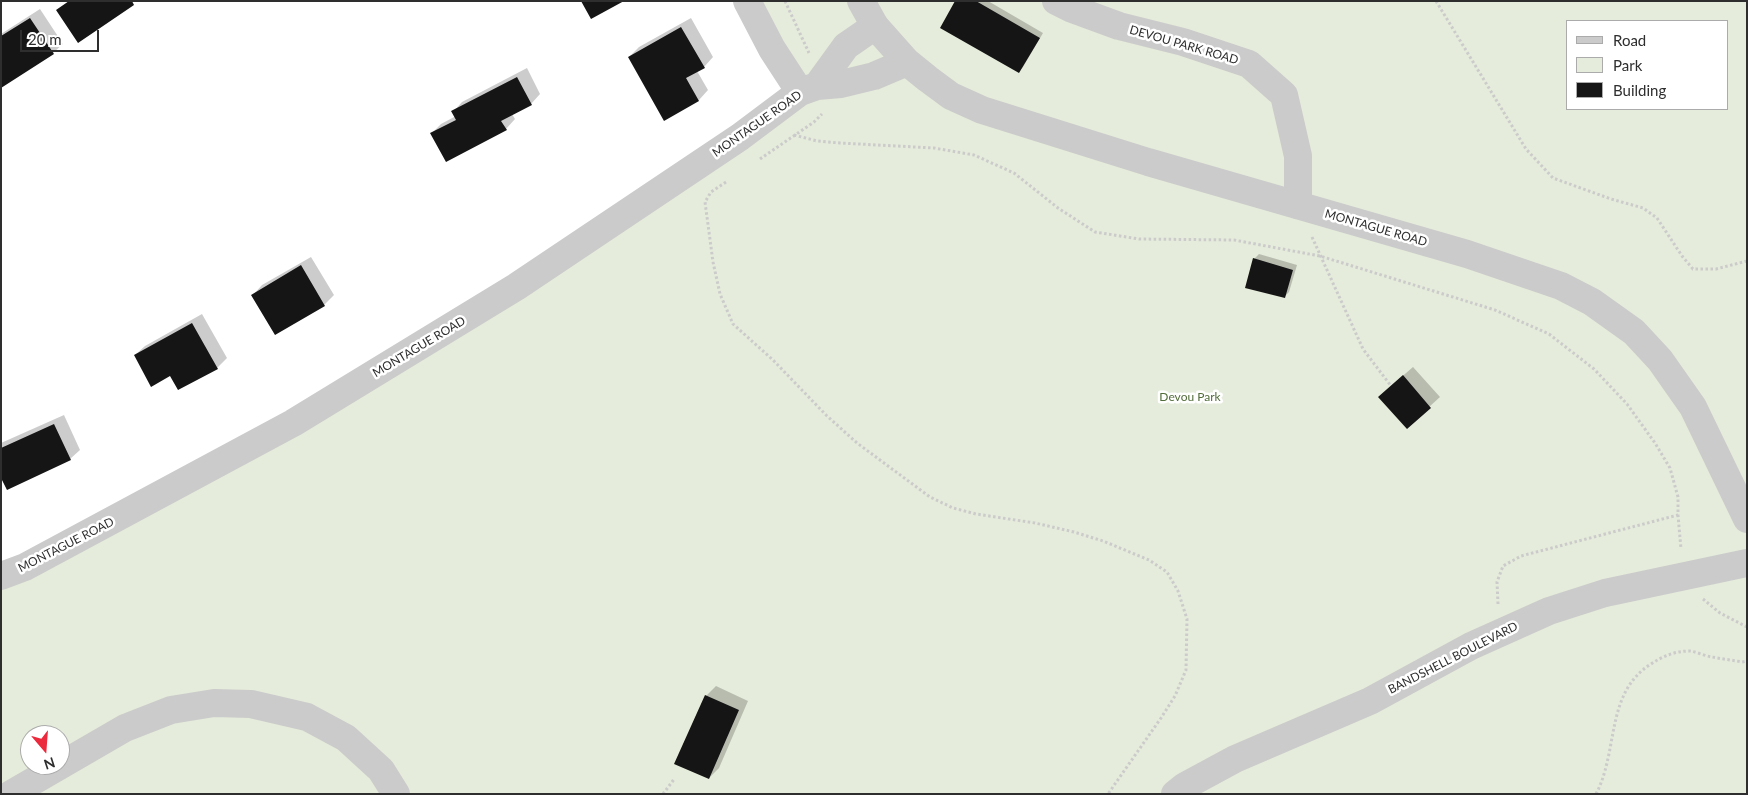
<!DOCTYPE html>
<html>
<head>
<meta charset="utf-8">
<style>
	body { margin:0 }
	#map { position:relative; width:1748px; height:795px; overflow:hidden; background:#fff; font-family:Lato,sans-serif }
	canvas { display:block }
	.frame { position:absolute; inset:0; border:2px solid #2e2e2e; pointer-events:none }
	.legend { position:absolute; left:1566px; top:20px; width:162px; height:90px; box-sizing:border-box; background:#fff; border:1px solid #ababab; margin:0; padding:6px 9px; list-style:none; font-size:15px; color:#2e2e2e }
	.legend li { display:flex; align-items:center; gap:10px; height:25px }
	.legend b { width:25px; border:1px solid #ababab }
	.north { position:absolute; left:20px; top:725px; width:50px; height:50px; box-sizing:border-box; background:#fff; border:1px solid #ababab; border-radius:50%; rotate:162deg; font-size:14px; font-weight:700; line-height:20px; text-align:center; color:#2e2e2e }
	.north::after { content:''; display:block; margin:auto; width:18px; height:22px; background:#eb2a3d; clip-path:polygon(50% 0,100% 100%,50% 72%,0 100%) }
	.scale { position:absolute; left:20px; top:30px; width:79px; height:22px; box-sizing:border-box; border:2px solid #2e2e2e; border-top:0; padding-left:6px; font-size:15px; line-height:18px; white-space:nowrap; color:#2e2e2e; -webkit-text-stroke:4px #fff; paint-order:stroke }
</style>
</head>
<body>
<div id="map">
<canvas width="1748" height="795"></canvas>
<div class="frame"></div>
<ul class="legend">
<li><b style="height:6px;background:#cbcbcb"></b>Road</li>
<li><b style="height:14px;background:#e5ecdb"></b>Park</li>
<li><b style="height:14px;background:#151515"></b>Building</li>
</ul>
<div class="north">N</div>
<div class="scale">20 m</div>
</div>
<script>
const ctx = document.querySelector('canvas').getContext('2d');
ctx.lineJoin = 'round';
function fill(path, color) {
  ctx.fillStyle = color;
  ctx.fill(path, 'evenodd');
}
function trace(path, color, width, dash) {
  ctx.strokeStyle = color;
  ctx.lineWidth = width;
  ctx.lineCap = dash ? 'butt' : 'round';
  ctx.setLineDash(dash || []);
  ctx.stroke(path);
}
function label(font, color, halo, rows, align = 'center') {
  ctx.font = font + ' Lato,sans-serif';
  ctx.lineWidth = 5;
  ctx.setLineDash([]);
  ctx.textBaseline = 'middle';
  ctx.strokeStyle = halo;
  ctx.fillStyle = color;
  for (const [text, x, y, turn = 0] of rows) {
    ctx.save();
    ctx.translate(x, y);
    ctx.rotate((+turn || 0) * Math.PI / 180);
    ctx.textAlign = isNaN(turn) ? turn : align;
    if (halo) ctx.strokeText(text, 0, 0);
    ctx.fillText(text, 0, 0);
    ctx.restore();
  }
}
fill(new Path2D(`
	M747,1H1747V794H1V576L293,423L800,92ZM1567,21H1727V109H1567ZM30,735H60V765H30Z`), '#e5ecdb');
fill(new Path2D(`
	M957,1H988L1043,33L1023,67L1019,72Z
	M40,9L63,44L53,53L1,86V34Z
	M691,18L713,57L704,67L697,71L708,90L699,100L664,120L629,57L639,47Z
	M527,68L540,94L531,104L512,114L515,119L506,129L432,133L441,124L456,116L453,112L462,102Z
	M1259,254L1297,265L1289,292L1284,297L1254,259Z
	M311,257L334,295L324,305L276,333L253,295L262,285Z
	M202,314L227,358L217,368L171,375L135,355L145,346Z
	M1413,367L1440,397L1407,427L1390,387Z
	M64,415L80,450L70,459L1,475V443Z
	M716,686L748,701L719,768L709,778L706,696Z`), '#0003');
fill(new Path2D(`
	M69,1H132L134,5L78,43L56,10Z
	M581,1H624L591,19Z
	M955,1H976L1040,38L1019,73L940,28Z
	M30,18L54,54L1,88V36Z
	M681,27L705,68L686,78L699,101L664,121L628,57Z
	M517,77L532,105L501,121L507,130L446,162L430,133L456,120L451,111Z
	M1253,258L1293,270L1285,298L1245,288Z
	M301,265L325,306L275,335L251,295Z
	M192,323L218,369L178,390L170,376L151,387L134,355Z
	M1403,375L1431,408L1407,429L1378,397Z
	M54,424L71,460L7,490L1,478V448Z
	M705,695L739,710L709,779L674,764Z`), '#151515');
trace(new Path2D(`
	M785,1L809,53
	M1436,1L1526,149L1553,178L1611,199L1643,208L1657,218L1682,256L1693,269H1716L1747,261
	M794,135L817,141L840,143L934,148L974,155L1014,173L1058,208L1095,232L1139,239L1234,240L1320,256L1495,310L1549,334L1594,369L1627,404L1655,443L1670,468L1678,497V515L1681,549
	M760,159L814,122L822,114
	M726,182L711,192L705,202L713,262L720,294L733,324L773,360L826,415L857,443L930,497L953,508L976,514L1035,523L1074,532L1103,541L1149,560L1167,572L1178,591L1187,619L1186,670L1175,696L1161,718L1108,794
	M1312,237L1363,349L1391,386
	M1703,599L1720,613L1747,627
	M1498,604L1497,582L1503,566L1521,556L1678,515
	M663,794L675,778
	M1596,794C1619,750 1605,693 1651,664C1663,656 1675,651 1690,651C1697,652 1705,656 1712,657C1722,659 1732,660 1742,662L1747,661`), '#cbcbcb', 3, [2.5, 2.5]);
trace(new Path2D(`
	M747,1L772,49L800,92
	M861,1L875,26
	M1056,1L1070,8L1119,26L1183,42L1249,64L1284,95L1298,156V205
	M11,794L125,728L171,710L214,703L251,704L307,717L346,738L381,770L396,794`), '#cbcbcb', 28);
trace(new Path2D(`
	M817,86L846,46L875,26L907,62L928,79L951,96L982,110L1148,162L1467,254L1561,286L1592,302L1634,332L1660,360L1693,407L1747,519
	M1,576L25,567L293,423L516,287L740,137L800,92L817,86L841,84L874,76L907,62
	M1175,794L1185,786L1235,759L1370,701L1471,646L1549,611L1605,593L1747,563`), '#cbcbcb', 28);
label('12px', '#2e2e2e', '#fff', [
	["DEVOU PARK ROAD",1184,45,16],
	["MONTAGUE ROAD",757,124,-35],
	["MONTAGUE ROAD",1376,228,16],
	["MONTAGUE ROAD",419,347,-31],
	["MONTAGUE ROAD",66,545,-27],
	["BANDSHELL BOULEVARD",1453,658,-27]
]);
label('12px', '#526c3a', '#fff', [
	["Devou Park",1190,397]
]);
</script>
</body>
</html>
